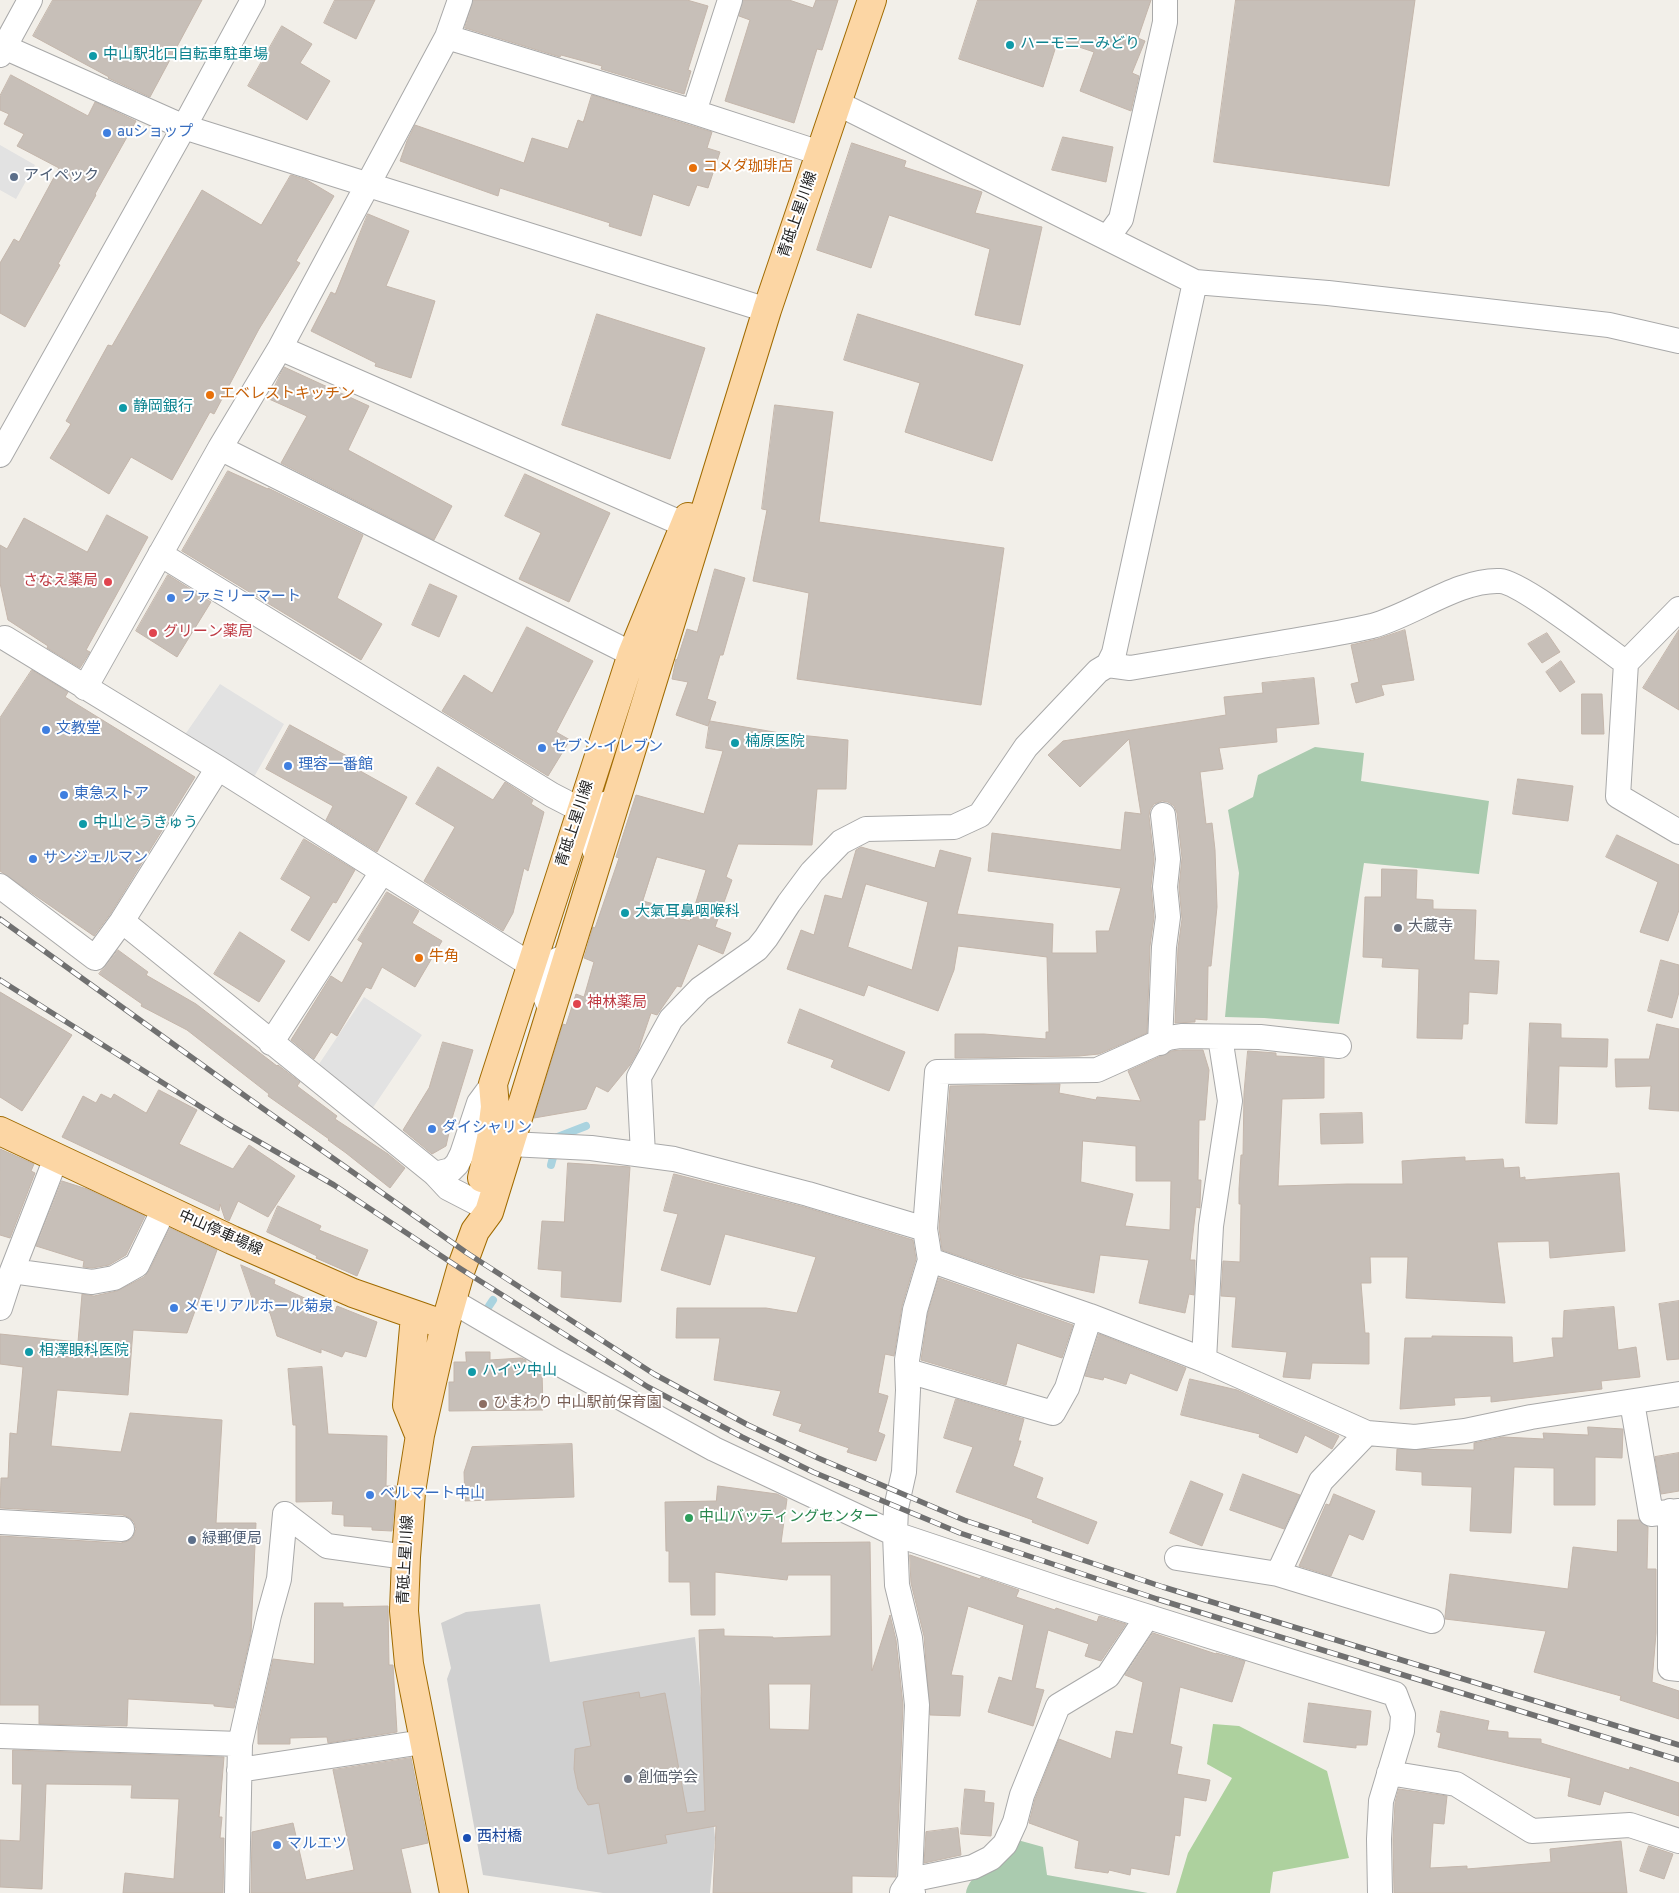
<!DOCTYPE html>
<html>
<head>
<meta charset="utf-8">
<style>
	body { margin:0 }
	canvas { display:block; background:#f2efe9 }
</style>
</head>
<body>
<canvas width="1679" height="1893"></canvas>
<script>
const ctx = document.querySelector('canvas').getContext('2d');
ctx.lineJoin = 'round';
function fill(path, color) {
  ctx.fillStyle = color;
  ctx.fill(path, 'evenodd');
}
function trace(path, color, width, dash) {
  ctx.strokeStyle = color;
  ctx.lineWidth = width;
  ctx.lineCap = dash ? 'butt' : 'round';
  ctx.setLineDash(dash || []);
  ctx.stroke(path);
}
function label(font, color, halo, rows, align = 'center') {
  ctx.font = font + ' Overpass,"Noto Sans JP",sans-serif';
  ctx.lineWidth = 4;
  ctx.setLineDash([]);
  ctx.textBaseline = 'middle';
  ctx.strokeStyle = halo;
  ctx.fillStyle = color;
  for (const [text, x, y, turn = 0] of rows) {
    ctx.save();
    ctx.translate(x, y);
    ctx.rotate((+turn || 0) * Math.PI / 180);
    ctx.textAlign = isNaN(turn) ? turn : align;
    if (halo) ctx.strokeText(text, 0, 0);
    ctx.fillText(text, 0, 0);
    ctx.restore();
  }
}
fill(new Path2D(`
	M540,1604L550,1662L695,1637L715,1838L710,1893H603L483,1875L447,1679L451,1668L441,1623L466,1612Z`), '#d0d0d0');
fill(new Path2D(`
	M1213,1724L1239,1726L1327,1771L1349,1858L1273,1872L1270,1893H1176L1188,1853L1232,1778L1207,1764Z`), '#add19e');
fill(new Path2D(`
	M1315,747L1364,753L1361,781L1489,801L1479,874L1364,863L1339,1024L1264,1018L1225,1017L1239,873L1228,810L1253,797L1258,775Z
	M1014,1839L1043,1847L1047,1875L1148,1893H966C967,1877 1002,1851 1014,1839Z`), '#aacbaf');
fill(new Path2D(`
	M0,145L35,165L16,199L0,190Z
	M220,684L284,724L254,777L184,736Z
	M364,997L422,1035L372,1109L315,1070Z`), '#e2e2e2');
trace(new Path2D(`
	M555,1138L586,1126
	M551,1165L555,1150
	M489,1306L493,1300`), '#aad3df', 8);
const building = new Path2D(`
	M53,0H202L150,97L108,78L109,77L33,36Z
	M335,0H375L356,39L324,23Z
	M473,0H687L708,6L688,70L691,71L684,94L601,69L602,66L561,55L560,57L465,28Z
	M743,0H789L813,8L816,0H838L822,50L817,49L794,123L725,101L750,20L739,16Z
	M978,0H1151L1138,38L1145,41L1132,73L1139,76L1131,111L1080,91L1094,52L1058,40L1043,87L959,59Z
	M1236,0H1415L1389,186L1214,162Z
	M282,26L312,44L300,63L330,81L307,120L248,86Z
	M11,75L88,116L95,102L136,121L95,194L96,195L58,264L60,265L25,327L0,313V263L14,239L19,242L59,168L17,146L24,134L4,124L9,114L0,110V96Z
	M592,95L712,132L707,148L720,152L708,188L697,185L689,206L653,194L641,236L609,226L610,223L500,188L498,196L400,161L407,141L415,125L524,163L532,138L568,149L578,120L583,122Z
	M1063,137L1113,147L1106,182L1052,170Z
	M852,143L906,161L904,167L982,192L975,213L1042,227L1020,325L975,315L990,249L889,215L871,268L817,250Z
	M291,175L307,180L334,196L296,261L300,263L259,329L214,414L210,412L172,480L131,457L109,494L50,458L71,424L66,421L108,345L112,346L202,190L261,225Z
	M368,214L409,231L386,286L435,301L411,378L375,366L376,363L311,331L331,292L335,294Z
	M597,314L705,348L670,459L562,425Z
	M858,314L1023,365L992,461L905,432L920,383L844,360Z
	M284,367L369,406L348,450L452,506L434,540L281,463L307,416L269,399Z
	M775,405L833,412L819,522L1004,548L981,705L797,679L809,593L753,581L767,510L762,509Z
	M228,471L268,489V488L363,535L337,598L382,624L361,660L182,551Z
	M525,474L610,513L569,602L519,579L541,533L505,516Z
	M107,515L148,537L86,650L90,652L80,668L47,648L48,646L8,620L0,583V545L7,549L24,518L87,552Z
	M715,569L745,578L723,655H720L707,699L716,702L708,726L676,715L688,682L672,679L676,659L677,660L687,629L697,632Z
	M168,575L211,602L177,657L136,631Z
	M430,584L457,596L439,637L412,625Z
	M527,627L593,661L556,732L570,740L548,776L442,711L464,675L492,693Z
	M1405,630L1414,680L1381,685L1384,695L1356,703L1351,684L1359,682L1351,645L1377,639Z
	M1679,630V710L1643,688Z
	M1547,633L1560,652L1542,663L1528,644Z
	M1561,661L1575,682L1560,692L1546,672Z
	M32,670L68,692L65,697L195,777L111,913L94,936L0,871V718Z
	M1314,678L1319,724L1276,728L1277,742L1219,748L1223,769L1200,772L1206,824L1212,823L1215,850L1217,907L1211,966H1208L1207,1020L1195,1019V1022L1175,1023L1178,948L1182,919L1179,887L1182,858L1177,813L1174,806L1168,802L1162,801L1154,804L1150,810L1149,816L1154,859L1151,886L1154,917L1150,946L1147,1033L1099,1054L1079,1056L955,1058V1034H984L1046,1039V1032H1049L1047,957L958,946L954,970L938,1011L868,985L864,996L787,969L801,930L814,935L825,895L842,899L856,850L861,847L935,868L940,850L971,858L957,914L1053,924L1052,953H1097L1096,931H1109L1121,888L988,871L992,833L1121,850L1125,812L1141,814L1129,739L1080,787L1048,755L1063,741L1226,715L1224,697L1263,693L1262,683ZM866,884L928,902L912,970L848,947Z
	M1582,694H1602L1604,734H1582Z
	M710,721L780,733L848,740L846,789H817L812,845L738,844L726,877L732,880L715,927L731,933L723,954L698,944L681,987L677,986L657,1015L651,1013L638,1051L630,1065L608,1092L596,1086L586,1109L534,1118L563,1024L566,1025L576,994L584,997L594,962L584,958L593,927L595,928L619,858L616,857L636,795L704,814L723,751L706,748ZM657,857L706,870L690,921L651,911L654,904L643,901Z
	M290,725L347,756L344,762L407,797L377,852L326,820L333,806L266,769Z
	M438,767L493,800L505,782L533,800L531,804L544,812L528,871L524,868L513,913L503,931L424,881L455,827L416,804Z
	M1518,779L1573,786L1568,821L1513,814Z
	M1617,835L1679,865V910L1668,941L1640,932L1658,882L1606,857Z
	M304,839L355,870L336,903L333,902L309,941L291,930L311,897L281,879Z
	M1382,869L1417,870L1416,899L1433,900V909L1476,910L1474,960L1499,961L1497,994L1469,992L1468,1024H1463L1462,1039L1417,1038L1419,969L1382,967L1383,958L1363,957L1365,897H1381Z
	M387,892L419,911L412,923L442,941L415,987L382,967L371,989L366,987L337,1036L331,1032L314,1059L291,1040L331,976L342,983L363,943L358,940Z
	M240,932L285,961L259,1002L214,974Z
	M118,950L148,972L146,975L196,1004L277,1066L278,1065L300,1082L297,1086L337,1116L335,1119L388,1154L405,1168L390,1188L346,1153L328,1140L329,1139L268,1096L269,1094L187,1030L141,1006L142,1004L99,974Z
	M1661,960L1679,965V992L1672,1018L1648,1011Z
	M0,992L72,1035L22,1111L0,1097Z
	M800,1009L905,1052L889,1091L831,1067L834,1060L788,1043Z
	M1530,1023L1561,1024V1038L1608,1039L1607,1067L1559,1066L1557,1124L1526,1123Z
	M1657,1024L1679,1029V1111L1649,1109L1651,1086L1616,1087L1615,1059H1649Z
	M443,1042L473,1050L453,1115L446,1146L432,1154L403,1130L429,1088Z
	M1182,1050H1203L1209,1070L1205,1120H1199L1198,1180H1201L1200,1205V1208L1196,1207L1190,1260H1195L1194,1295L1189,1294L1185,1313L1139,1303L1149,1260L1100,1255L1094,1293L1021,1277L942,1250L939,1228L950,1086L1060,1084L1059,1093L1096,1100L1097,1097L1141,1101L1128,1071L1172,1051ZM1083,1141L1136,1146V1181H1171L1170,1230L1125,1226L1133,1194L1081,1182Z
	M1248,1051L1276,1053V1056L1324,1058V1098L1282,1099L1278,1186L1347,1184H1403L1402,1161L1429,1159L1465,1157V1161L1503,1159L1504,1168L1519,1167L1520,1178L1525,1177V1180L1619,1173L1625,1251L1550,1258L1549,1241L1497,1242L1505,1303L1406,1298L1408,1257H1370L1371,1283H1361L1365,1333H1369V1364L1312,1363L1310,1379L1283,1377L1287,1352L1232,1347L1236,1297L1221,1296L1223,1261L1240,1262L1241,1204H1239V1189L1241,1155H1243L1244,1093Z
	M159,1090L197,1110L179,1144L233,1169L249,1145L295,1176L268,1217L238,1201L229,1221L225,1219L220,1204L219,1211L62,1137L83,1096L96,1103L101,1094L111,1099L114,1094L146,1113Z
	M1362,1113L1363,1143L1321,1144L1320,1114Z
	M0,1149L34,1164L31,1171L35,1173L10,1238L0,1235Z
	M568,1163L630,1167L621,1302L561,1297L562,1271L538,1269L542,1221L564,1222Z
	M674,1174L804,1207L913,1240L916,1259L902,1306L894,1356L885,1354L878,1393L888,1396L878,1432L885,1435L876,1461L847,1452L849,1448L799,1431L802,1424L773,1415L781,1391L714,1380L720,1338H676L677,1308H766L797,1313L816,1257L725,1234L710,1285L661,1270L678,1214L664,1211Z
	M62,1181L87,1189L145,1216L126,1255L109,1265L92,1268L83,1267L84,1261L36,1246Z
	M278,1206L321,1226L319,1230L368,1250L357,1276L316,1258L317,1256L267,1232Z
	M170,1228L217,1250L187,1333L133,1330L128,1395L57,1390L51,1446L121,1452L130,1413L222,1420L216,1523H256L251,1634L234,1708L214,1706V1704L128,1699L127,1726L39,1724V1705H0V1536L121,1543L128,1541L133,1537L136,1529L134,1522L130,1518L123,1515L0,1508L1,1478H8L10,1433L17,1434L23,1367L0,1364V1334L78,1342L82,1294L94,1296L117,1291L144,1277L149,1271Z
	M241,1265L275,1280L274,1284L335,1312L337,1306L377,1322L366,1357L345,1351L342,1357L321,1349V1353L277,1336L270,1313L255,1306Z
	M939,1278L1073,1325L1062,1358L1017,1343L1006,1385L921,1360L928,1313Z
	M1679,1301V1359L1667,1360L1659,1304Z
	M1614,1307L1618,1350L1636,1347L1640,1377L1601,1381L1602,1389L1491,1402V1396L1454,1398L1455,1405L1400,1409L1405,1338H1432V1336L1512,1337L1513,1363L1554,1357L1552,1338H1563L1564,1311Z
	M1099,1334L1186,1368L1177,1391L1130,1373L1126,1384L1104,1377L1103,1380L1085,1376Z
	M466,1352H490V1360L521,1358L526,1360L525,1370L542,1371L543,1410L449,1411V1382H454V1362H466Z
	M322,1367L328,1434L387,1436L386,1486H396L392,1531L372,1530V1527L344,1526V1515L332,1514L333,1501L296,1502V1425H293L288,1369Z
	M1190,1379L1237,1390L1339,1436L1332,1449L1305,1435L1297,1453L1259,1437L1260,1434L1181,1415Z
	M956,1399L1024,1419L1018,1441H1021L1013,1466L1043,1478L1036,1498L1097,1522L1088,1544L1032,1522L1033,1520L956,1492L973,1447L944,1438Z
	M1588,1427L1623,1429L1622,1458L1595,1457V1505H1554V1468L1514,1467L1511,1533L1470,1531L1472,1487L1422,1485V1472L1396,1470L1397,1449L1474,1450V1443L1503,1437L1544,1439L1543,1433L1588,1435Z
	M572,1444L574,1497L465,1501L464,1472L472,1447Z
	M1679,1453V1491L1661,1494L1655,1457Z
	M1243,1474L1300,1495L1284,1529L1230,1510Z
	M1191,1481L1223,1494L1202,1546L1170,1533Z
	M718,1486L777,1494L787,1499L781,1543L870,1542L872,1671L890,1615L896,1640L903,1705L896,1877L852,1876V1893H713L716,1826L665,1835L667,1843L608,1854L599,1803L588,1805L578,1789L574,1769L575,1749L591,1746L583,1702L639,1692L640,1698L665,1693L687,1813L705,1811L699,1630L724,1629V1636L773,1637V1638L831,1636V1575H788L787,1580L715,1572V1615H691L690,1582H669V1551H666L665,1502L716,1501ZM769,1684H811L809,1730L770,1729Z
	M1334,1494L1375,1511L1363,1540L1349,1534L1331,1576L1299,1566L1326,1504L1329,1505Z
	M1618,1520H1639L1648,1527L1647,1569H1656V1633L1652,1682L1679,1691V1719L1620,1700L1621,1696L1534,1672L1546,1631L1445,1619V1616L1450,1574L1568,1589L1573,1547L1617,1552Z
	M910,1555L980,1579L981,1577L1019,1590L1016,1597L1055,1610L1056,1608L1097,1622L1099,1616L1126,1624L1101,1661L1085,1656L1089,1644L1048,1630L1035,1688L1044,1690L1033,1726L988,1712L999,1677L1012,1681L1024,1625L968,1606L951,1675L963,1676L960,1716L930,1715L924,1636L911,1583Z
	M315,1603H343V1607L388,1606L389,1665H393L397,1732L328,1743L327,1737L290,1738V1744H258V1727L273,1659L314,1664Z
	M1153,1633L1216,1654V1653L1245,1661L1232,1702L1180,1687L1170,1744L1182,1747L1177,1774L1210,1780L1206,1801L1184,1797L1180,1836L1175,1835L1169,1875L1131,1868L1130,1875L1109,1870L1108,1873L1075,1868L1079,1841L1029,1823L1035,1799L1059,1739L1111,1759L1116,1731L1133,1734L1143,1682L1125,1675Z
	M1309,1703L1371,1711L1367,1745H1356V1748L1304,1742Z
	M1441,1711L1489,1721L1487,1730L1508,1732V1738L1541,1739V1743L1629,1770L1630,1767L1679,1783V1816L1604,1791L1600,1805L1568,1796L1571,1778L1438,1747L1441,1733L1437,1732Z
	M13,1750L224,1757L219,1817H222L220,1838H224L223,1893H123L125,1873L174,1879L179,1799L131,1798L132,1785L46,1784L42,1889L0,1887V1840L20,1841L22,1784H13Z
	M411,1758L428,1843L401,1849L411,1893H251L252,1832L293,1823L306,1880L354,1870L333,1770Z
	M965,1789L985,1791L984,1802L994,1803L991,1836L961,1834Z
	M1399,1789L1447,1796L1444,1824L1433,1823L1430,1868L1467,1866V1869L1551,1862L1550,1849L1621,1841L1627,1893H1394L1393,1839L1395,1803Z
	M958,1828L961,1855L924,1863L926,1832Z
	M1649,1846L1673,1854L1664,1879L1640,1871Z`);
fill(building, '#c7bfb8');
trace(building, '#c4b6ab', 1);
const minor = new Path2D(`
	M447,37L694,112L820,153
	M4,47L184,127L767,310
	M0,55L30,0
	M837,103L1195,282L1328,293L1609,325L1679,341
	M694,112L730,0
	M1107,238L1121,219L1165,22V0
	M280,348L699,531
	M220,448L632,654
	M0,455L184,127L253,0
	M160,554L552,795L581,810
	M1679,609L1626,663L1618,796L1679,832
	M5,638L218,768L531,965
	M1108,665L1130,668C1176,660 1222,653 1268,645C1303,639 1338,634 1372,626C1413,615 1459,579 1500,581C1521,582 1605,648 1626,663
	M85,688L220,448L280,348L447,37L460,0
	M598,861L581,810L616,801
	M0,886L95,958L122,921L218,768
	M122,921L435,1174L448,1188L477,1203
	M552,1012L531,965L550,963L569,955
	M271,1043L382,872
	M1160,1043L1164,947L1168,917L1165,887L1168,859L1163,815
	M1339,1046L1260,1037L1181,1036L1168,1038L1097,1070L937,1072L925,1229L930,1260L1090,1316L1204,1360L1367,1433L1415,1437L1465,1431L1531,1417L1679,1394
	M493,1140L510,1144L591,1148L674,1159L808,1194L925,1229
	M643,1154L639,1077L671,1019L700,989L757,949L766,938L789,903L812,872L841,842L866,829L954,827L980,815L1026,747L1098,671L1108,665L1114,653L1195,282
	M435,1174L451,1170L457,1164L462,1154L479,1103L493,1084
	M12,1271L92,1282L114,1278L137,1265L164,1209
	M452,1301L556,1362L714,1449L895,1534L1069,1592L1395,1694L1403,1715L1402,1731L1381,1801L1379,1839L1380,1893
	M0,1308L12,1271L56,1158
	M1204,1360L1211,1226L1230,1101L1220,1037
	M908,1371L1053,1413L1067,1388L1090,1316
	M1632,1402L1651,1514L1679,1511
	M1670,1511V1668L1679,1669
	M285,1514L327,1546L406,1557
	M0,1522L122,1529
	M1177,1558L1278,1574L1321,1481L1367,1433
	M1278,1574L1432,1621
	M0,1736L240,1744
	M239,1770L423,1742
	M1389,1773L1456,1784L1532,1831L1630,1825L1679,1841
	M902,1892L910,1880L973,1867L991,1858L1005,1844L1015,1822L1022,1795L1058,1706L1108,1676L1147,1617
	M237,1893L240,1744L269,1615L279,1579L285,1514
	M913,1893L910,1880L917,1705L910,1638L897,1585L895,1534L896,1508L904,1472L908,1390L907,1360L915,1310L930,1260`);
const major = new Path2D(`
	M0,1131L232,1240L353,1293L445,1325
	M482,1178L491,1139L495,1107L493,1084L632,654L688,517
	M415,1316L407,1405L418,1432
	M454,1893L409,1664L404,1611L406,1557L411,1492L420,1435L445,1325L461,1269L475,1231L489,1212L767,310L872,0`);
trace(minor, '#a9a9a9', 26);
trace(major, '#a06b00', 30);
trace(minor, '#fff', 24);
trace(major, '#fcd6a4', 28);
const rail = new Path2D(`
	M0,919L248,1098L467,1253L654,1374L748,1425L818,1458L964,1520L1163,1587L1679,1745
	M0,980L228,1124L334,1185L461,1269L648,1387L742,1437L813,1472L960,1533L1157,1599L1679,1760`);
trace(rail, '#707070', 5.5);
trace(rail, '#fff', 4, [11]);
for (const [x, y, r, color] of [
	[1010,45,5,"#0f9aa8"],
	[93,56,5,"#0f9aa8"],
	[107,133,5,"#3f7fe0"],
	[693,168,5,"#e8710a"],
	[14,177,5,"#5c6f8a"],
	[210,395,5,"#e8710a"],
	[123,408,5,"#0f9aa8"],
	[108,582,5,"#e0444e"],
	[171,598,5,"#3f7fe0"],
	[153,633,5,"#e0444e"],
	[46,730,5,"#3f7fe0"],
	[735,743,5,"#0f9aa8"],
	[542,748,5,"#3f7fe0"],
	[288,766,5,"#3f7fe0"],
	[64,795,5,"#3f7fe0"],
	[83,824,5,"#0f9aa8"],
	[33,859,5,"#3f7fe0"],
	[625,913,5,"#0f9aa8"],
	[1398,928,5,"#6b7280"],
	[419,958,5,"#e8710a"],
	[577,1004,5,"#e0444e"],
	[432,1129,5,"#3f7fe0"],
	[174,1308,5,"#3f7fe0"],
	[29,1352,5,"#0f9aa8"],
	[472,1372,5,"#0f9aa8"],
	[483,1404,5,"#8d6e63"],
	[370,1495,5,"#3f7fe0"],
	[689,1518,5,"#2e9e5b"],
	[192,1540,5,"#5c6f8a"],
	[628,1779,5,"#6b7280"],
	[467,1838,5,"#1a4fb4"],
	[277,1845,5,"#3f7fe0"]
]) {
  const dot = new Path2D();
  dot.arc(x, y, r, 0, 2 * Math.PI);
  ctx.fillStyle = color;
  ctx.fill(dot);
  trace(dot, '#fff', 2);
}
label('15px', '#0d838f', '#fff', [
	["ハーモニーみどり",1020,45],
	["中山駅北口自転車駐車場",103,56],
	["静岡銀行",133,408],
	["楠原医院",745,743],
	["中山とうきゅう",93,824],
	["大氣耳鼻咽喉科",635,913],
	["相澤眼科医院",39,1352],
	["ハイツ中山",482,1372]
], 'left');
label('15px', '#366cbe', '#fff', [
	["auショップ",117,133],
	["ファミリーマート",181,598],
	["文教堂",56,730],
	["セブン-イレブン",552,748],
	["理容一番館",298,766],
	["東急ストア",74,795],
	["サンジェルマン",43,859],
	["ダイシャリン",442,1129],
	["メモリアルホール菊泉",184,1308],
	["ベルマート中山",380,1495],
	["マルエツ",287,1845]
], 'left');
label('15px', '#c56008', '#fff', [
	["コメダ珈琲店",703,168],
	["エベレストキッチン",220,395],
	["牛角",429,958]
], 'left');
label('15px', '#4e5e75', '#fff', [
	["アイペック",24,177],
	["緑郵便局",202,1540]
], 'left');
label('15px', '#222', '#fff', [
	["青砥上星川線",799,215,-71],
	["青砥上星川線",576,824,-72],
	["中山停車場線",220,1234,24],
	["青砥上星川線",407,1560,-87]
]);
label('15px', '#be3a42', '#fff', [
	["さなえ薬局",98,582,"right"],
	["グリーン薬局",163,633],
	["神林薬局",587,1004]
], 'left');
label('15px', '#5b616d', '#fff', [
	["大蔵寺",1408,928],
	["創価学会",638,1779]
], 'left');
label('15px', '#785e54', '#fff', [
	["ひまわり 中山駅前保育園",493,1404]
], 'left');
label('15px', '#27864d', '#fff', [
	["中山バッティングセンター",699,1518]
], 'left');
label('15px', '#164399', '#fff', [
	["西村橋",477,1838]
], 'left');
</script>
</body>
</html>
